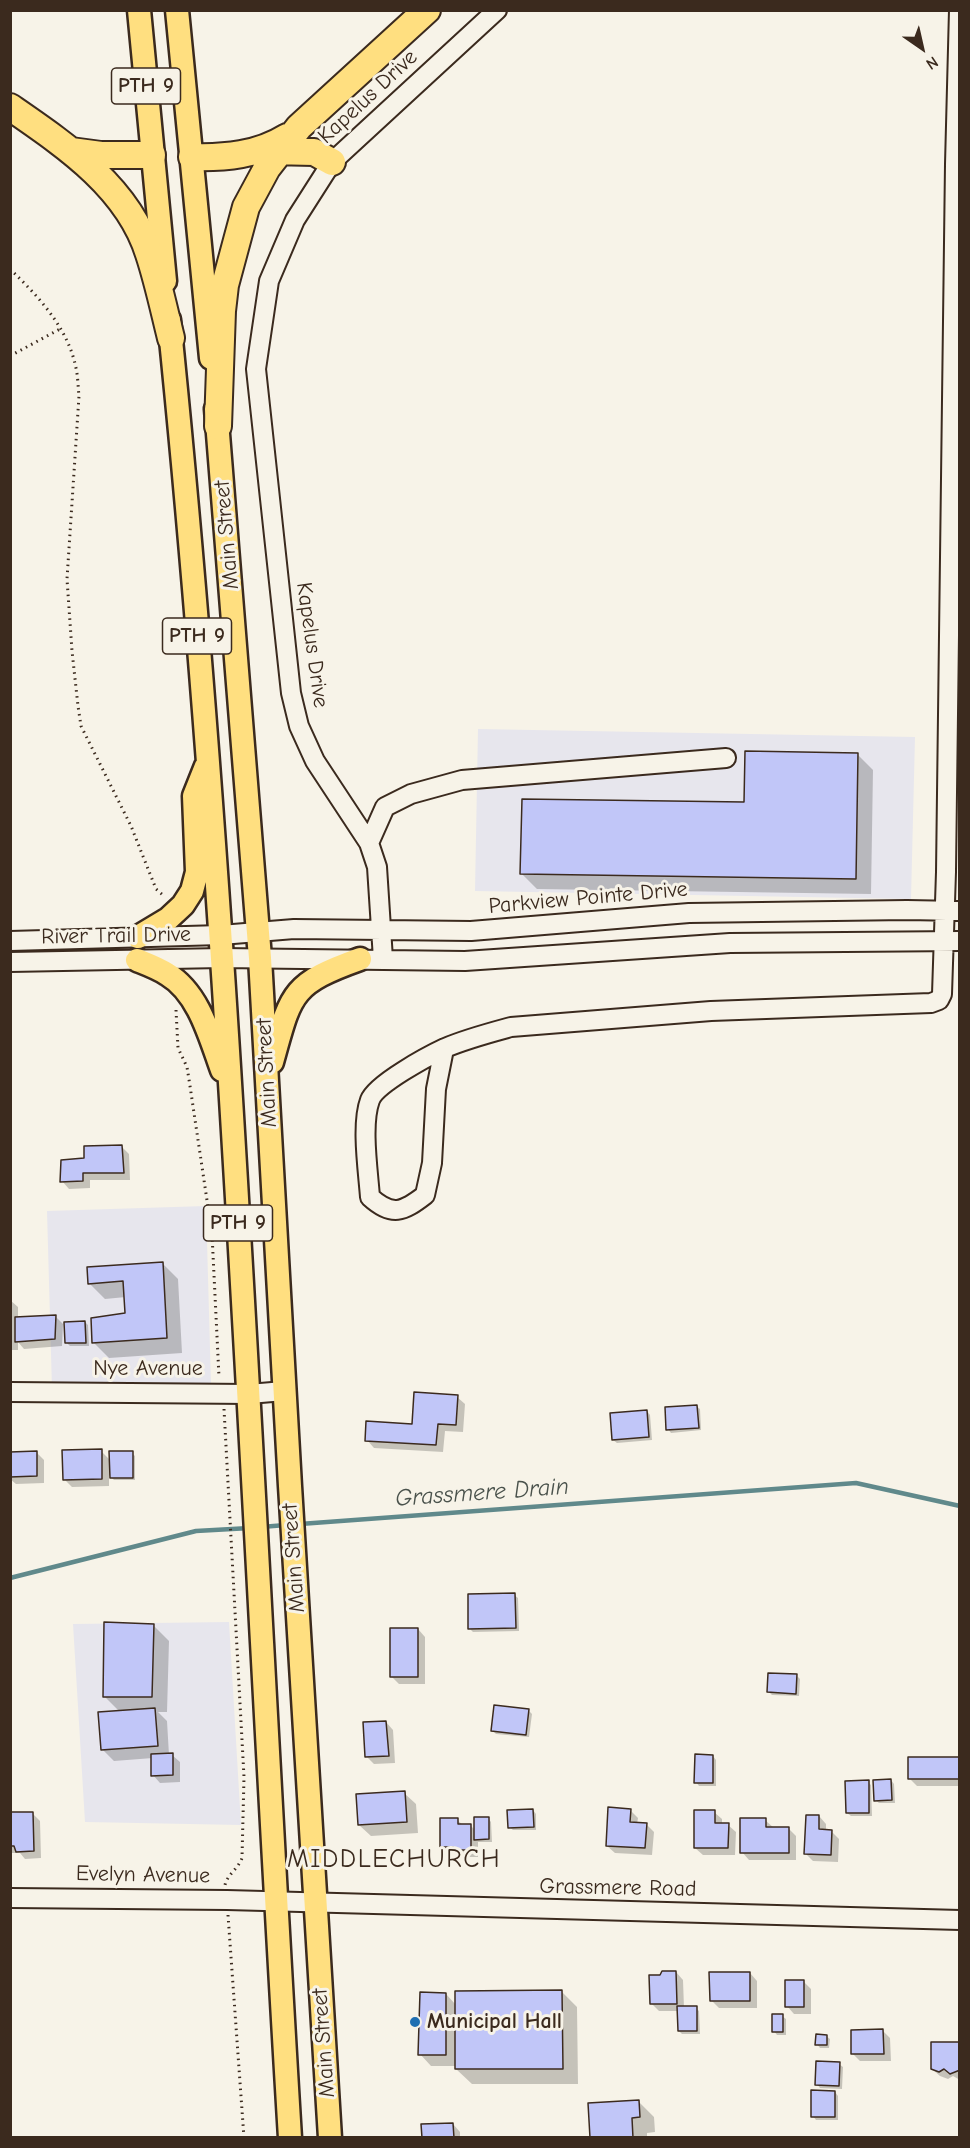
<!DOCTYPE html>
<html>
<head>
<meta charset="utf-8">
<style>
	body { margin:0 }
	#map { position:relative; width:970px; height:2148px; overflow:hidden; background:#f7f3e8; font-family:"Comic Neue",sans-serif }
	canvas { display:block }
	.frame { position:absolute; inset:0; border:12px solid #3b2a1e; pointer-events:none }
	.north { position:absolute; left:892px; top:18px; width:60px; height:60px; -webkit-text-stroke:4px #f7f3e8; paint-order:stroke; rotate:146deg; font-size:16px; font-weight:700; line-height:24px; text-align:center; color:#3b2a1e }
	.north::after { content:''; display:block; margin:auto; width:21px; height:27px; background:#3b2a1e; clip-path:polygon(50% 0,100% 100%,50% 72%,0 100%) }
</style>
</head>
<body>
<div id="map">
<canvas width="970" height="2148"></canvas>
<div class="frame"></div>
<div class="north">N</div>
</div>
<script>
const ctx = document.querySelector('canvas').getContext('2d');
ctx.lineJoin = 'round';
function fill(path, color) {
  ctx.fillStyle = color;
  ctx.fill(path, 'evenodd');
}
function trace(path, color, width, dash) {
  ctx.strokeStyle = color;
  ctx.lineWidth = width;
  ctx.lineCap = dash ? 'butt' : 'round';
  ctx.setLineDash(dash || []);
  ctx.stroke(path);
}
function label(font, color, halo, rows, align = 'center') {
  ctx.font = font + ' "Comic Neue",sans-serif';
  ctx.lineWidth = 6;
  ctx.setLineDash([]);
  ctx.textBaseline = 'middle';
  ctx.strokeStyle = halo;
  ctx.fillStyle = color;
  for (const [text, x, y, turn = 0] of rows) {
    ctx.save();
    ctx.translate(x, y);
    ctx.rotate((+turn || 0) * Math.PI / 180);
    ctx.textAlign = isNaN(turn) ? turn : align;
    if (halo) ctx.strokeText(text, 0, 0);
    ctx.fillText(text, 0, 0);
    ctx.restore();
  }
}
fill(new Path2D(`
	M478,729L915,737L911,899L475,891Z
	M206,1206L211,1384L52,1389L47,1211Z
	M229,1622L241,1825L85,1822L73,1624Z`), '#e7e6ed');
fill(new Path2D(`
	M857,754L873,770L871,894L537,889L522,874L746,804Z
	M122,1147L129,1154L130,1180H90V1188L69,1189L62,1181L86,1160Z
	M162,1263L178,1279L182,1353L109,1358L93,1342L127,1315L126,1297L105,1299L90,1284Z
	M10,1300L18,1307V1318L55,1316L63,1324L62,1346L24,1349L18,1342V1350H10Z
	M85,1322L88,1325L89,1346H70L67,1343Z
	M457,1397L465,1404L463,1432L445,1431L443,1452L374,1448L367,1440L413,1426Z
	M696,1406L700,1409L701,1430L671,1433L668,1429Z
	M647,1411L650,1415L652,1440L617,1443L613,1440Z
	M101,1451L111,1461L132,1453L135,1456V1480H114L109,1475V1486L72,1487L65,1480Z
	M36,1452L44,1460V1483L16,1484L10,1479V1453Z
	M514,1595L518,1598L519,1631L473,1632L470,1629Z
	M153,1625L169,1641L167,1712H158L167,1721L169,1755H172L180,1762V1782L160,1783L153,1775V1758L114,1761L103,1750L120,1712L104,1696Z
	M418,1629L425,1637V1684H399L392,1677Z
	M796,1675L800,1679L799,1696L772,1695L769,1692Z
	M528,1710L532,1714L529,1737L496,1734L493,1731Z
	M386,1722L393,1730L395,1763L374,1764L367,1757Z
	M713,1756L716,1760V1786H699L696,1782Z
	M960,1759V1786H917L909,1778Z
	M891,1780L894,1784L895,1803H879L875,1800Z
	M868,1782L871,1785L872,1816H851L847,1813Z
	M404,1793L416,1804L418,1833L371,1836L359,1825Z
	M533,1810L536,1814V1830H513L509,1827Z
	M630,1810L638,1818L637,1824H646L654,1832L652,1855L615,1853L607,1846Z
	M714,1812L722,1819V1825H728L736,1832L735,1855H703L695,1848Z
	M32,1813L40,1821L41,1858L25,1859L20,1853H10V1814Z
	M819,1816L826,1824V1831H831L839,1839L838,1862L813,1861L806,1854Z
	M488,1818L491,1822L492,1842H478V1857H462L458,1854H449L442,1846L457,1820L463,1825H470L476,1831Z
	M765,1820L774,1828H788L796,1836V1860H749L742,1852Z
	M676,1972L683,1980L684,2008H696L699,2011L700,2034H682L679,2031V2011H659L651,2003Z
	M750,1973L757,1981V2008H719L711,2000Z
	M804,1982L811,1989V2014H794L787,2006Z
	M562,1992L577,2007L578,2084H472L456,2069V2066H431L420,2054L446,1994L456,2005Z
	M782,2016L786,2019V2035H777L774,2031Z
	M883,2031L890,2038L891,2061H860L853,2054Z
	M826,2036L830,2039L829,2048H820L817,2044Z
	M960,2043V2080L953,2076L948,2079L940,2076L932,2069Z
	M839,2064L843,2067L842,2089L820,2088L817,2084Z
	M835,2092L838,2096V2120H816L813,2116Z
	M639,2102L654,2117L655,2132L647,2133V2138H591Z
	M453,2124L460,2132V2138H423Z`), '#0003');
trace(new Path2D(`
	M300,1524L856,1483L960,1506
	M261,1527L286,1525
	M10,1578L196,1531L250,1528`), '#60898b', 4.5);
const building = new Path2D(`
	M745,751L858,753L856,879L520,874L522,799L744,802Z
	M122,1145L124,1173H83V1181L60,1182L61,1160L84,1158V1146Z
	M163,1262L167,1338L92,1343L91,1318L125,1313L123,1281L88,1284L87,1267Z
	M56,1315L55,1339L15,1342V1317Z
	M85,1321L86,1343H65L64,1322Z
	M414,1392L458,1395L456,1425L438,1424L436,1445L365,1441L366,1421L412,1424Z
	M697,1405L699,1428L666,1430L665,1407Z
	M647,1410L649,1437L612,1440L610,1413Z
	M102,1449V1479L63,1480L62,1450Z
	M37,1451V1476L10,1477V1452Z
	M109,1451H133V1478H110Z
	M515,1593L516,1628L468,1629V1594Z
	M104,1622L154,1624L152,1697H103Z
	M390,1628H418V1677H390Z
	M768,1673L797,1674L796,1694L767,1692Z
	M494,1705L529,1709L526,1735L491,1731Z
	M155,1708L158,1746L101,1750L98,1712Z
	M386,1721L389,1756L365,1757L363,1722Z
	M173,1753V1775L151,1776V1754Z
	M695,1754L713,1755V1783H694Z
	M908,1757H960V1779H908Z
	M891,1779L892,1800L874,1801L873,1780Z
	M869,1780V1813H846L845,1781Z
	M405,1791L407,1822L358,1825L356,1794Z
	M608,1807L631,1809L630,1822L647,1823L645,1848L606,1846Z
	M533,1809L534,1827L508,1828L507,1810Z
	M694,1810H715V1823H729L728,1848H694Z
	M10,1812H33L34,1851L16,1852L14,1846H10Z
	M806,1815H819V1829L832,1830L831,1855L804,1854Z
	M474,1817H489V1839L474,1840Z
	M440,1818H458V1824H471V1850H453V1847H440Z
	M740,1818H766V1827H789V1853H740Z
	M662,1971H676L677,2004H650L649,1975H660Z
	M709,1972H750V2001H710Z
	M785,1980H804V2007H785Z
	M562,1990L563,2069H455V1991Z
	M420,1992L446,1993V2055H418Z
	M677,2006H697V2031H678Z
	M772,2014H783V2032H772Z
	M883,2029L884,2054H851V2030Z
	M816,2034L827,2035V2045H815Z
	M931,2042H960V2070L950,2074L944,2069L939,2072L931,2069Z
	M816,2061L840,2062L839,2086L815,2085Z
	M811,2090L835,2091V2117H811Z
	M639,2100L640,2117L632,2118L633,2138H590L588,2103Z
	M453,2123L454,2138H422L421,2124Z`);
fill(building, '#c1c6f8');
trace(building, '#3b2a1e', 1.5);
const minor = new Path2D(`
	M369,843L385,807L411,794L462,780L726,758
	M10,941L221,935L294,929L471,931L689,913L907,910L960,911
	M383,959L377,867L369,843L315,761L299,726L291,693L256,369L269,281L295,220L332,162L497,10
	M10,962L222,958L465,961L730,943L960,941
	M444,1049L436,1089L432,1163L425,1195C403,1212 392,1217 370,1197C368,1170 361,1124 370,1100C376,1084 428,1056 445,1048C466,1039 489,1033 511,1027L711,1011L931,1003L939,1000L942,994L946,872L955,164L959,10
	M10,1392L249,1394L284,1391
	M10,1898L227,1900L960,1920`);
const major = new Path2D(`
	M139,10L165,281
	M177,10L211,358
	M169,320C231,924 253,1531 290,2138
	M216,409L260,958L290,1486L330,2138
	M138,937L168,919L183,905L192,891L197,872L194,796L206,766
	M137,960C147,964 158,968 167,974C199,993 210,1037 222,1070
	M272,1062C291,994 290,984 360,959`);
const highway = new Path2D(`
	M10,107C65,145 128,187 149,254C158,281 164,310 171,338
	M71,151L101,155H152
	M269,151L314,152L332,162
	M192,157C225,158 258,155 287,137
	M218,426L222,311L225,285L246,207L267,168L299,127L427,10`);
trace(minor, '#3b2a1e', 22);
trace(major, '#3b2a1e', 27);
trace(highway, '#3b2a1e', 30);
trace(new Path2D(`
	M10,269C39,297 68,328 76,368C78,377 78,387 79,396L67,579L72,651L78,706L81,726L131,826L156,889L164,896
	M10,356L60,329
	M176,1010L178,1048L187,1067L190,1086L212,1234L219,1377
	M224,1409L244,1777L242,1858C238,1869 227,1875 225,1885
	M228,1915L244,2138`), '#3b2a1e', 3, [1.5, 4.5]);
trace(minor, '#f7f3e8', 18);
trace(major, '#ffdf80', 22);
trace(highway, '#ffdf80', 26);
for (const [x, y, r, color] of [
	[415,2022,6,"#1f6fb2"]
]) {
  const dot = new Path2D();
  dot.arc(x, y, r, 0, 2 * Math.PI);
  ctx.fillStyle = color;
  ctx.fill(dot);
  trace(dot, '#f7f3e8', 2);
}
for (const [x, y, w] of [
	[146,86,69],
	[197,636,69],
	[238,1223,69]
]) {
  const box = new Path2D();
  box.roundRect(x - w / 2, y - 18, w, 36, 4.5);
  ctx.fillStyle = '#f7f3e8';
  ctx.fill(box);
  trace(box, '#3b2a1e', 1.5);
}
label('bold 21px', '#3b2a1e', null, [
	["PTH 9",146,86],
	["PTH 9",197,636],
	["PTH 9",238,1223]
]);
label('22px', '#3b2a1e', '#f7f3e8', [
	["Kapelus Drive",368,97,-43],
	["Main Street",227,535,-95],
	["Kapelus Drive",312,645,82],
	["Parkview Pointe Drive",588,898,-5],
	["River Trail Drive",116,936,-1],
	["Main Street",267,1073,-93],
	["Nye Avenue",148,1369],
	["Main Street",294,1558,-94],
	["Evelyn Avenue",143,1875,1],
	["Grassmere Road",618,1888,1],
	["Main Street",324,2043,-94]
]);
label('bold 22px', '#3b2a1e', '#f7f3e8', [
	["Municipal Hall",427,2022]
], 'left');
label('italic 24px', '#4a524c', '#f7f3e8', [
	["Grassmere Drain",482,1493,-4]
]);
ctx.letterSpacing = '1.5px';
label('26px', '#3b2a1e', '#f7f3e8', [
	["MIDDLECHURCH",394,1860]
]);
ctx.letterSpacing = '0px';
</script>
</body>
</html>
